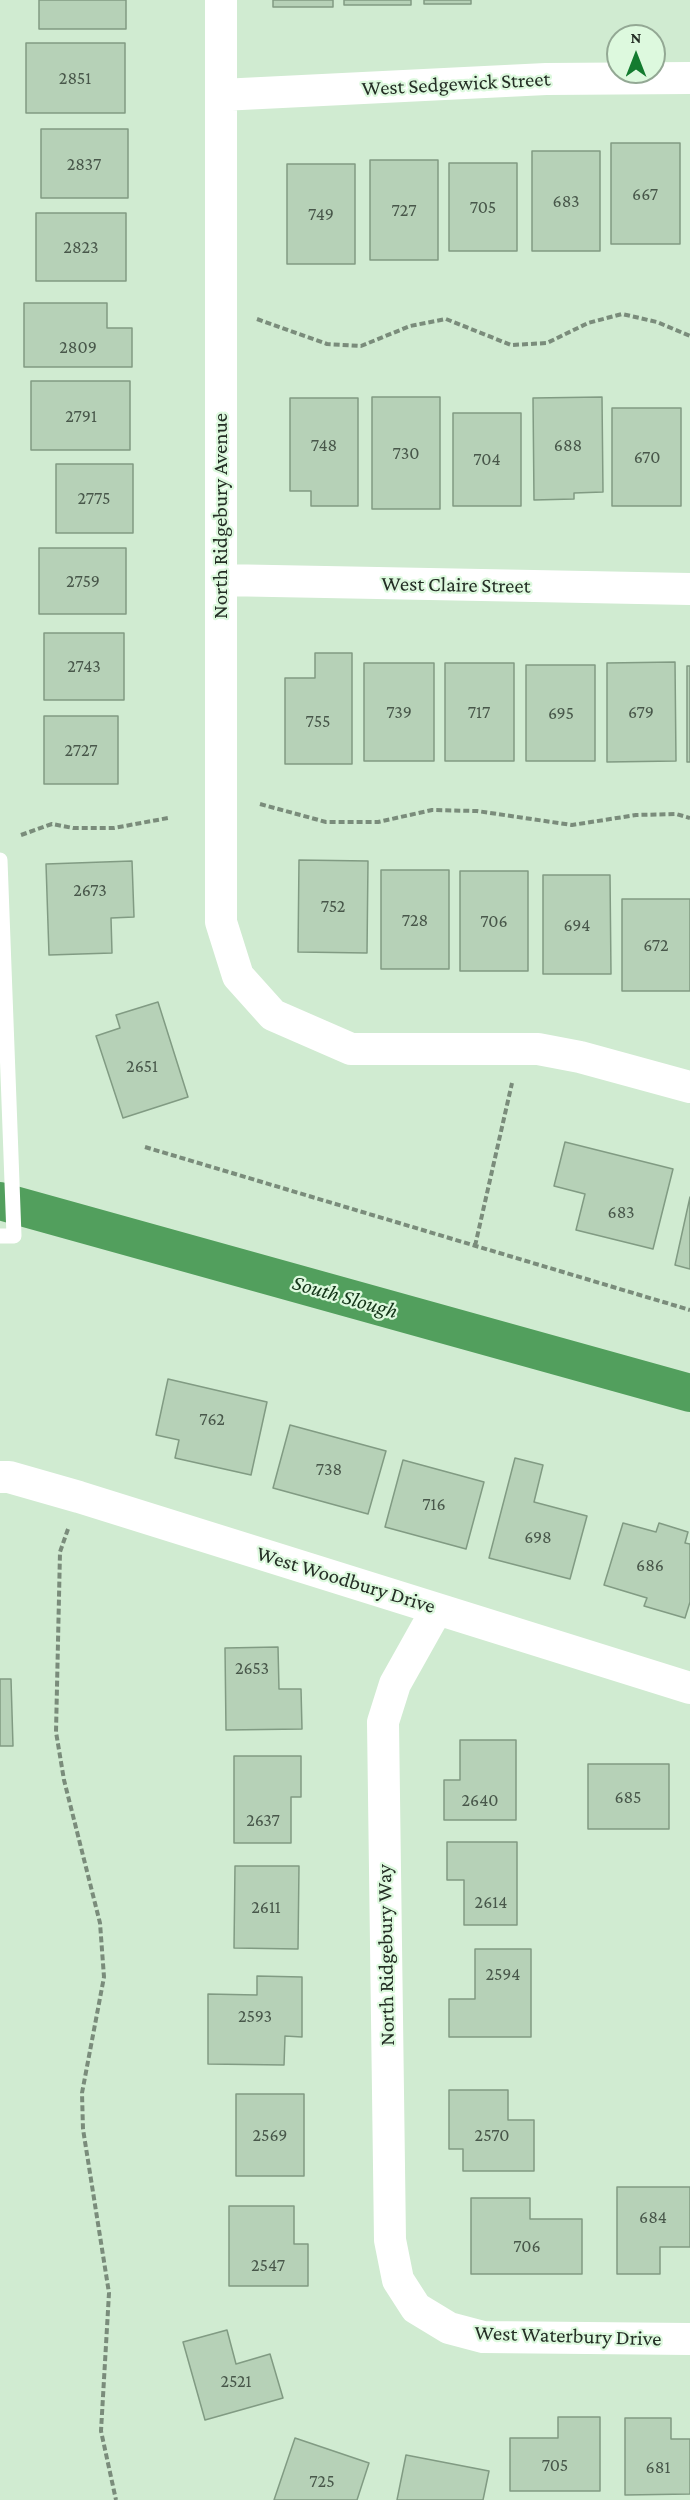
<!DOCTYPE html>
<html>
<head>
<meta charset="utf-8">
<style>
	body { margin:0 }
	#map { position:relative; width:690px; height:2500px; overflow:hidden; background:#d0ebd1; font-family:"Crimson Pro",serif }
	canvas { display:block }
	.north { position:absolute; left:606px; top:24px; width:60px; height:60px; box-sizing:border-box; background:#ddf9de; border:2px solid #93a894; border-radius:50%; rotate:0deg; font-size:16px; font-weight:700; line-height:24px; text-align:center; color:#242e25 }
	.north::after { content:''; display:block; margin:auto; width:21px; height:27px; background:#137b2f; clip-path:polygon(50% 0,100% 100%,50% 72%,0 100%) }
</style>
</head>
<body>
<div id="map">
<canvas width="690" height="2500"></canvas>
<div class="north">N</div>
</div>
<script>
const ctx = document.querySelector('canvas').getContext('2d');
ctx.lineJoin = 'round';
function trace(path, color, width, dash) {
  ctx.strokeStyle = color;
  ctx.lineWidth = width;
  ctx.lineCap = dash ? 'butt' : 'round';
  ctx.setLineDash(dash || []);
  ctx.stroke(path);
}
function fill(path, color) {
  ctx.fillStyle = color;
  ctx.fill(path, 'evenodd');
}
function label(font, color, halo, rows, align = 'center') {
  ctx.font = font + ' "Crimson Pro",serif';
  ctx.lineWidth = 4.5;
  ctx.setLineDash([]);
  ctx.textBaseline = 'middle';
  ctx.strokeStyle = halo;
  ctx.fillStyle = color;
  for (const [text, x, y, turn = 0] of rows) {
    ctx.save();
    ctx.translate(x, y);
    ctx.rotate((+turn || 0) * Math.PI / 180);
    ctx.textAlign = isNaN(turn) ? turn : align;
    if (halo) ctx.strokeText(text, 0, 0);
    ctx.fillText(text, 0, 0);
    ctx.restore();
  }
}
trace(new Path2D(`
	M0,1201L690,1393`), '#529f5d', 38);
const building = new Path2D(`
	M39,0H126V29H39Z
	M273,0H333V7H273Z
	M344,0H411V5H344Z
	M424,0H471V4H424Z
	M26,43H125V113H26Z
	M41,129H128V198H41Z
	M611,143H680V244H611Z
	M532,151H600V251H532Z
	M370,160H438V260H370Z
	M449,163H517V251H449Z
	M287,164H355V264H287Z
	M36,213H126V281H36Z
	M24,303H107V328H132V367H24Z
	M31,381H130V450H31Z
	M372,397H440V509H372Z
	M602,397L603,492L574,493V499L534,500L533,398Z
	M290,398H358V506H311V491H290Z
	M612,408H681V506H612Z
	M453,413H521V506H453Z
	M56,464H133V533H56Z
	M39,548H126V614H39Z
	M44,633H124V700H44Z
	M315,653H352V764H285V678H315Z
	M675,662L676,761L607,762V663Z
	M364,663H434V761H364Z
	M445,663H514V761H445Z
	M526,665H595V761H526Z
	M687,666H690V762H687Z
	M44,716H118V784H44Z
	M299,860L368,861L367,953L298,952Z
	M132,861L134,917L111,918L112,953L49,955L46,864Z
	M381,870H449V969H381Z
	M460,871H528V971H460Z
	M543,875H610L611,974H543Z
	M622,899H690V991H622Z
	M158,1002L188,1097L123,1118L96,1036L120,1028L116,1015Z
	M565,1142L673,1169L653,1249L576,1230L585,1194L554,1186Z
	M690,1197V1269L675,1265Z
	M168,1379L267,1402L251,1475L175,1458L179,1440L156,1435Z
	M290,1425L386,1451L368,1514L273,1488Z
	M515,1458L543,1465L534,1502L587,1516L570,1579L489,1558Z
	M403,1460L484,1482L466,1549L385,1527Z
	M623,1523L656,1532L659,1523L688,1532L685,1543L690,1544V1602L685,1618L644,1606L647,1598L604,1585Z
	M278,1647L279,1689H301L302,1729L226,1730L225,1648Z
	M0,1679H11L13,1746H0Z
	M460,1740H516V1820H444V1780H460Z
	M234,1756H301V1797H291V1843H234Z
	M588,1764H669V1829H588Z
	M447,1842H517V1925H464V1880H447Z
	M235,1866H299L298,1949L234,1948Z
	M475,1949H531V2037H449V1999H475Z
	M257,1976L302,1977V2037L285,2036L284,2065L208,2064V1994L257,1995Z
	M449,2090H508V2120H534V2171H463V2149H449Z
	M236,2094H304V2176H236Z
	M617,2187H690V2247H660V2274H617Z
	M471,2198H530V2219H582V2274H471Z
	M229,2206H294V2244H308V2286H229Z
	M227,2330L236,2364L270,2354L283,2398L205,2420L183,2342Z
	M558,2417H600V2491H510V2438H558Z
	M625,2418H671V2439H690V2494L625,2495Z
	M295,2438L369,2463L357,2500H274Z
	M406,2455L489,2471L483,2500H397Z`);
fill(building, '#b6d1b7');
trace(building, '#819b83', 1.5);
trace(new Path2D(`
	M257,319L327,344L361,346L410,326L446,319L511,345L547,343L588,323L622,314L657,322L690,336
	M260,804L326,822H378L432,810L477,811L572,825L636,815L676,814L690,818
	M21,835L52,824L73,828H114L168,818
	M145,1147L690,1310
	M475,1246L512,1083
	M68,1529L60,1552L56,1732L64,1780L100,1923L104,1977L82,2093L83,2129L109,2293L101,2431L116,2500`), '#7a8c7b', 4, [6, 3]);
trace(new Path2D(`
	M0,860L14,1236H0`), '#fff', 15);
trace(new Path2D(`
	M221,0V922L238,976L273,1015L351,1049H538L580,1057L690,1087
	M221,95L546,79L690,78
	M221,580L690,589
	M0,1477H9L79,1497L690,1688
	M437,1609L395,1684L383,1722L390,2240L398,2280L416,2308L449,2328L483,2337L690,2339`), '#fff', 32);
label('18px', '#48574a', null, [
	["2851",75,78],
	["2837",84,164],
	["667",645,194],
	["683",566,201],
	["705",483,207],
	["727",404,210],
	["749",321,214],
	["2823",81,247],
	["2809",78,347],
	["2791",81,416],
	["748",324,445],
	["688",568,445],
	["730",406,453],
	["670",647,457],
	["704",487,459],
	["2775",94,498],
	["2759",83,581],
	["2743",84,666],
	["739",399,712],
	["717",479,712],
	["679",641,712],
	["695",561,713],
	["755",318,721],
	["2727",81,750],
	["2673",90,890],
	["752",333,906],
	["728",415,920],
	["706",494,921],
	["694",577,925],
	["672",656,945],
	["2651",142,1066],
	["683",621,1212],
	["762",212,1419],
	["738",329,1469],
	["716",434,1504],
	["698",538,1537],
	["686",650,1565],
	["2653",252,1668],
	["685",628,1797],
	["2640",480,1800],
	["2637",263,1820],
	["2614",491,1902],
	["2611",266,1907],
	["2594",503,1974],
	["2593",255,2016],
	["2569",270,2135],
	["2570",492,2135],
	["684",653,2217],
	["706",527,2246],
	["2547",268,2265],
	["2521",236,2381],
	["705",555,2465],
	["681",658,2467],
	["725",322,2481]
]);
label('21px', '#242e25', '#ddf9de', [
	["West Sedgewick Street",456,84,-3],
	["North Ridgebury Avenue",221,516,-90],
	["West Claire Street",456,585,1],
	["West Woodbury Drive",346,1580,17],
	["North Ridgebury Way",386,1955,-91],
	["West Waterbury Drive",568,2336,2]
]);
label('italic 22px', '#133418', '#ddf9de', [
	["South Slough",345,1297,16]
]);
</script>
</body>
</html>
